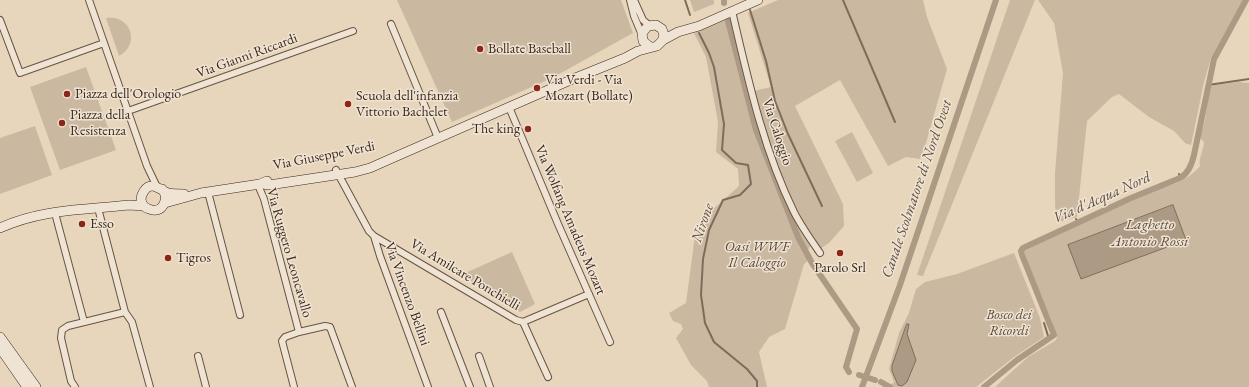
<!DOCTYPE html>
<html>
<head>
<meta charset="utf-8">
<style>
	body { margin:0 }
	canvas { display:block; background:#e7d6bb }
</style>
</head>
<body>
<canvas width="1249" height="387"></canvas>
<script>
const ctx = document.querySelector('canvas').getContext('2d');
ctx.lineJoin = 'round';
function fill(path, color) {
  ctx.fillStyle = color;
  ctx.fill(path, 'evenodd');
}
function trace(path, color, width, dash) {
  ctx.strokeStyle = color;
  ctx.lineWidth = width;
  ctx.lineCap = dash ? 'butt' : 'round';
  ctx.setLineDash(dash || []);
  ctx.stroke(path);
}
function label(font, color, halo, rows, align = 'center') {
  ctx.font = font + ' "EB Garamond",serif';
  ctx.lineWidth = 3;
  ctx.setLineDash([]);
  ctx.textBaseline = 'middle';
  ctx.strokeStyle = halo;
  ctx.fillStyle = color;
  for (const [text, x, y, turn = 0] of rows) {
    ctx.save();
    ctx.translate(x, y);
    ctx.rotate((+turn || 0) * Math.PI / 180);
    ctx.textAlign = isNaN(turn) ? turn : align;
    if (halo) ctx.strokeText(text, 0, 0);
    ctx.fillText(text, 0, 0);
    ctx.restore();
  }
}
fill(new Path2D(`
	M397,0H621L633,33L552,78L452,122Z
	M690,0H714V4L694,12Z
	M778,0H923L927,17L947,69L926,143L920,159L906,157L888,166L840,80L795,106L843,204L844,226L829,243L820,249C787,197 770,150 754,91L771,87L748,13Z
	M1010,0H1035L923,276L917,275Z
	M1038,0H1243L1211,58L1204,82L1191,145L1185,143L1174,131L1149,117L1119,94L1112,97L1087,121L1077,217L1058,222L1055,206V173L1063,73L1054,23Z
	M106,18C131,14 141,44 119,56Z
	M730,18C746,85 762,152 792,214C797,225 804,235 810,246L807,252L811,258L804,264L785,329L769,337L759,352L767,387H709L707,381L691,365L676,338L683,329L681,324L673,321L669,313L686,303L695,235L710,212L739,186L738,169L716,152L718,122L706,57L694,33Z
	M86,67L116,150L60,170L30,87Z
	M1239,82L1249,83V387H995L1028,357L1055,341L1057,338L1051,319L1037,288L1034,278L1026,260L1024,251L1106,211L1166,186C1178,184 1192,176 1200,166C1198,159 1204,149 1204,142L1200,138V136L1205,120L1210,87L1214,85ZM1173,206L1186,240L1081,279Z
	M35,126L52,175L0,194V138Z
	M852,132L873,173L857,182L835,141Z
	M512,252L535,304L520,312L461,275Z
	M1014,253L1040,318L1044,337L1014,357L976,387H889L894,382L889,369L899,333L909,313L916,289L925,282L957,274Z`), '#cab8a0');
const water = new Path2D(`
	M1173,205L1186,240L1081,279L1068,245Z
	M907,324H909L907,334L916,360L907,382L902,386L898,385L892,371V366Z`);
fill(water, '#ad9a85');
trace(water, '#806c5b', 1);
trace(new Path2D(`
	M685,0L690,15
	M843,0L895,122
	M750,10L766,61L775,101L788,134L822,206
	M699,33L709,53L714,67L724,124L722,150L736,163L748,165L751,184L740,195L723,200L709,230L703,259L701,295L705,323L714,342L747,369L757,381V387
	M1208,85L1249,79
	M1179,174L1180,178
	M1076,219L1078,222
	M1044,323L1049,339`), '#806c5b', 2);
trace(new Path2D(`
	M724,0V3
	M728,21L756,130L798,237L812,263L857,329L846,367L849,372
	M859,375L875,380
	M881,382L890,387
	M862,387L900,285L996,0
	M984,387L1017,360L1054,335L1022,255L1021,251L1023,248L1131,198L1180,178C1189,173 1192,164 1194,155L1214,59L1246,0`), '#ad9a85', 6);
const street = new Path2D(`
	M89,0L147,166L157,187
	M630,0L634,16L642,35
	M634,0L643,20L649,25
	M732,11C748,79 763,149 794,212C801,226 811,240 820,253
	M0,20L20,73L104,43
	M391,24L438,138
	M509,107L558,224L610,342
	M128,111L353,31
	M336,170L369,231L374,236L380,256L428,387
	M258,185L264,199L299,332L285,337L282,341L294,387
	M208,192L240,315
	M98,208L125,312
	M55,213L84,322
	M374,236L516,320L523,322
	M441,312L470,387
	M523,322L589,294
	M523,322L548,377
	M299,332L325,326L330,327L352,387
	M198,356L206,387
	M479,356L490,387
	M75,387L71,381L61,338L62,330L68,326L125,312L132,322L150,387`);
const secondary = new Path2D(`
	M663,40L678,32L699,26L758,0
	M263,184L269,185L355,172L370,168L388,160L573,79L625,58L638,51L657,46L662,41L664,35L662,29L656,25L648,26L642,33L643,41L650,47
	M162,189C170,199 162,215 149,209C145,208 142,205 141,200C141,197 142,194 144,191C151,180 160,190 168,193C173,194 179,194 184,194
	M165,203L201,193L260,184L267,181
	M0,228C41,209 85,210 129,205L144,206
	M0,337L36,387
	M0,348L27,387`);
trace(street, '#675344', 8);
trace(secondary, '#3c271c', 10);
trace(street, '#efe4d3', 6);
trace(secondary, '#efe4d3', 9);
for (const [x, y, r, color] of [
	[480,49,4,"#8f2418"],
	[537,88,4,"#8f2418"],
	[67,94,4,"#8f2418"],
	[348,104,4,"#8f2418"],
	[62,123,4,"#8f2418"],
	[528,129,4,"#8f2418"],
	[82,224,4,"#8f2418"],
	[840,253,4,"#8f2418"],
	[168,258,4,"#8f2418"]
]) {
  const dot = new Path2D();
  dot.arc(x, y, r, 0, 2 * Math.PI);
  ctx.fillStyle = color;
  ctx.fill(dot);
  trace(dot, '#efe4d3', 1.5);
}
label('14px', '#3c271c', '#efe4d3', [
	["Bollate Baseball",488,49],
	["Via Verdi - Via",545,80],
	["Mozart (Bollate)",545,96],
	["Piazza dell'Orologio",75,94],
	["Scuola dell'infanzia",356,96],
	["Vittorio Bachelet",356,112],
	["Piazza della",70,115],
	["Resistenza",70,131],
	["The king",520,129,"right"],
	["Esso",90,224],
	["Tigros",176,258],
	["Parolo Srl",840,268,"center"]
], 'left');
label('14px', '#3c271c', '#efe4d3', [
	["Via Gianni Riccardi",247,56,-20],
	["Via Caloggio",777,132,72],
	["Via Giuseppe Verdi",324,156,-11],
	["Via Wolfang Amadeus Mozart",570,220,67],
	["Via Ruggero Leoncavallo",289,253,74],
	["Via Amilcare Ponchielli",465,275,31],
	["Via Vincenzo Bellini",407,294,70]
]);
label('italic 14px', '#584436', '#efe4d3', [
	["Oasi WWF",757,247],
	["Il Caloggio",757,263],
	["Bosco dei",1009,315],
	["Ricordi",1009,331]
]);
label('italic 15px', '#5e4a3c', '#efe4d3', [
	["Canale Scolmatore di Nord Ovest",917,189,-71],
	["Via d'Acqua Nord",1102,198,-24],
	["Nirone",703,223,-71],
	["Laghetto",1150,225],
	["Antonio Rossi",1150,242]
]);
</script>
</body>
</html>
